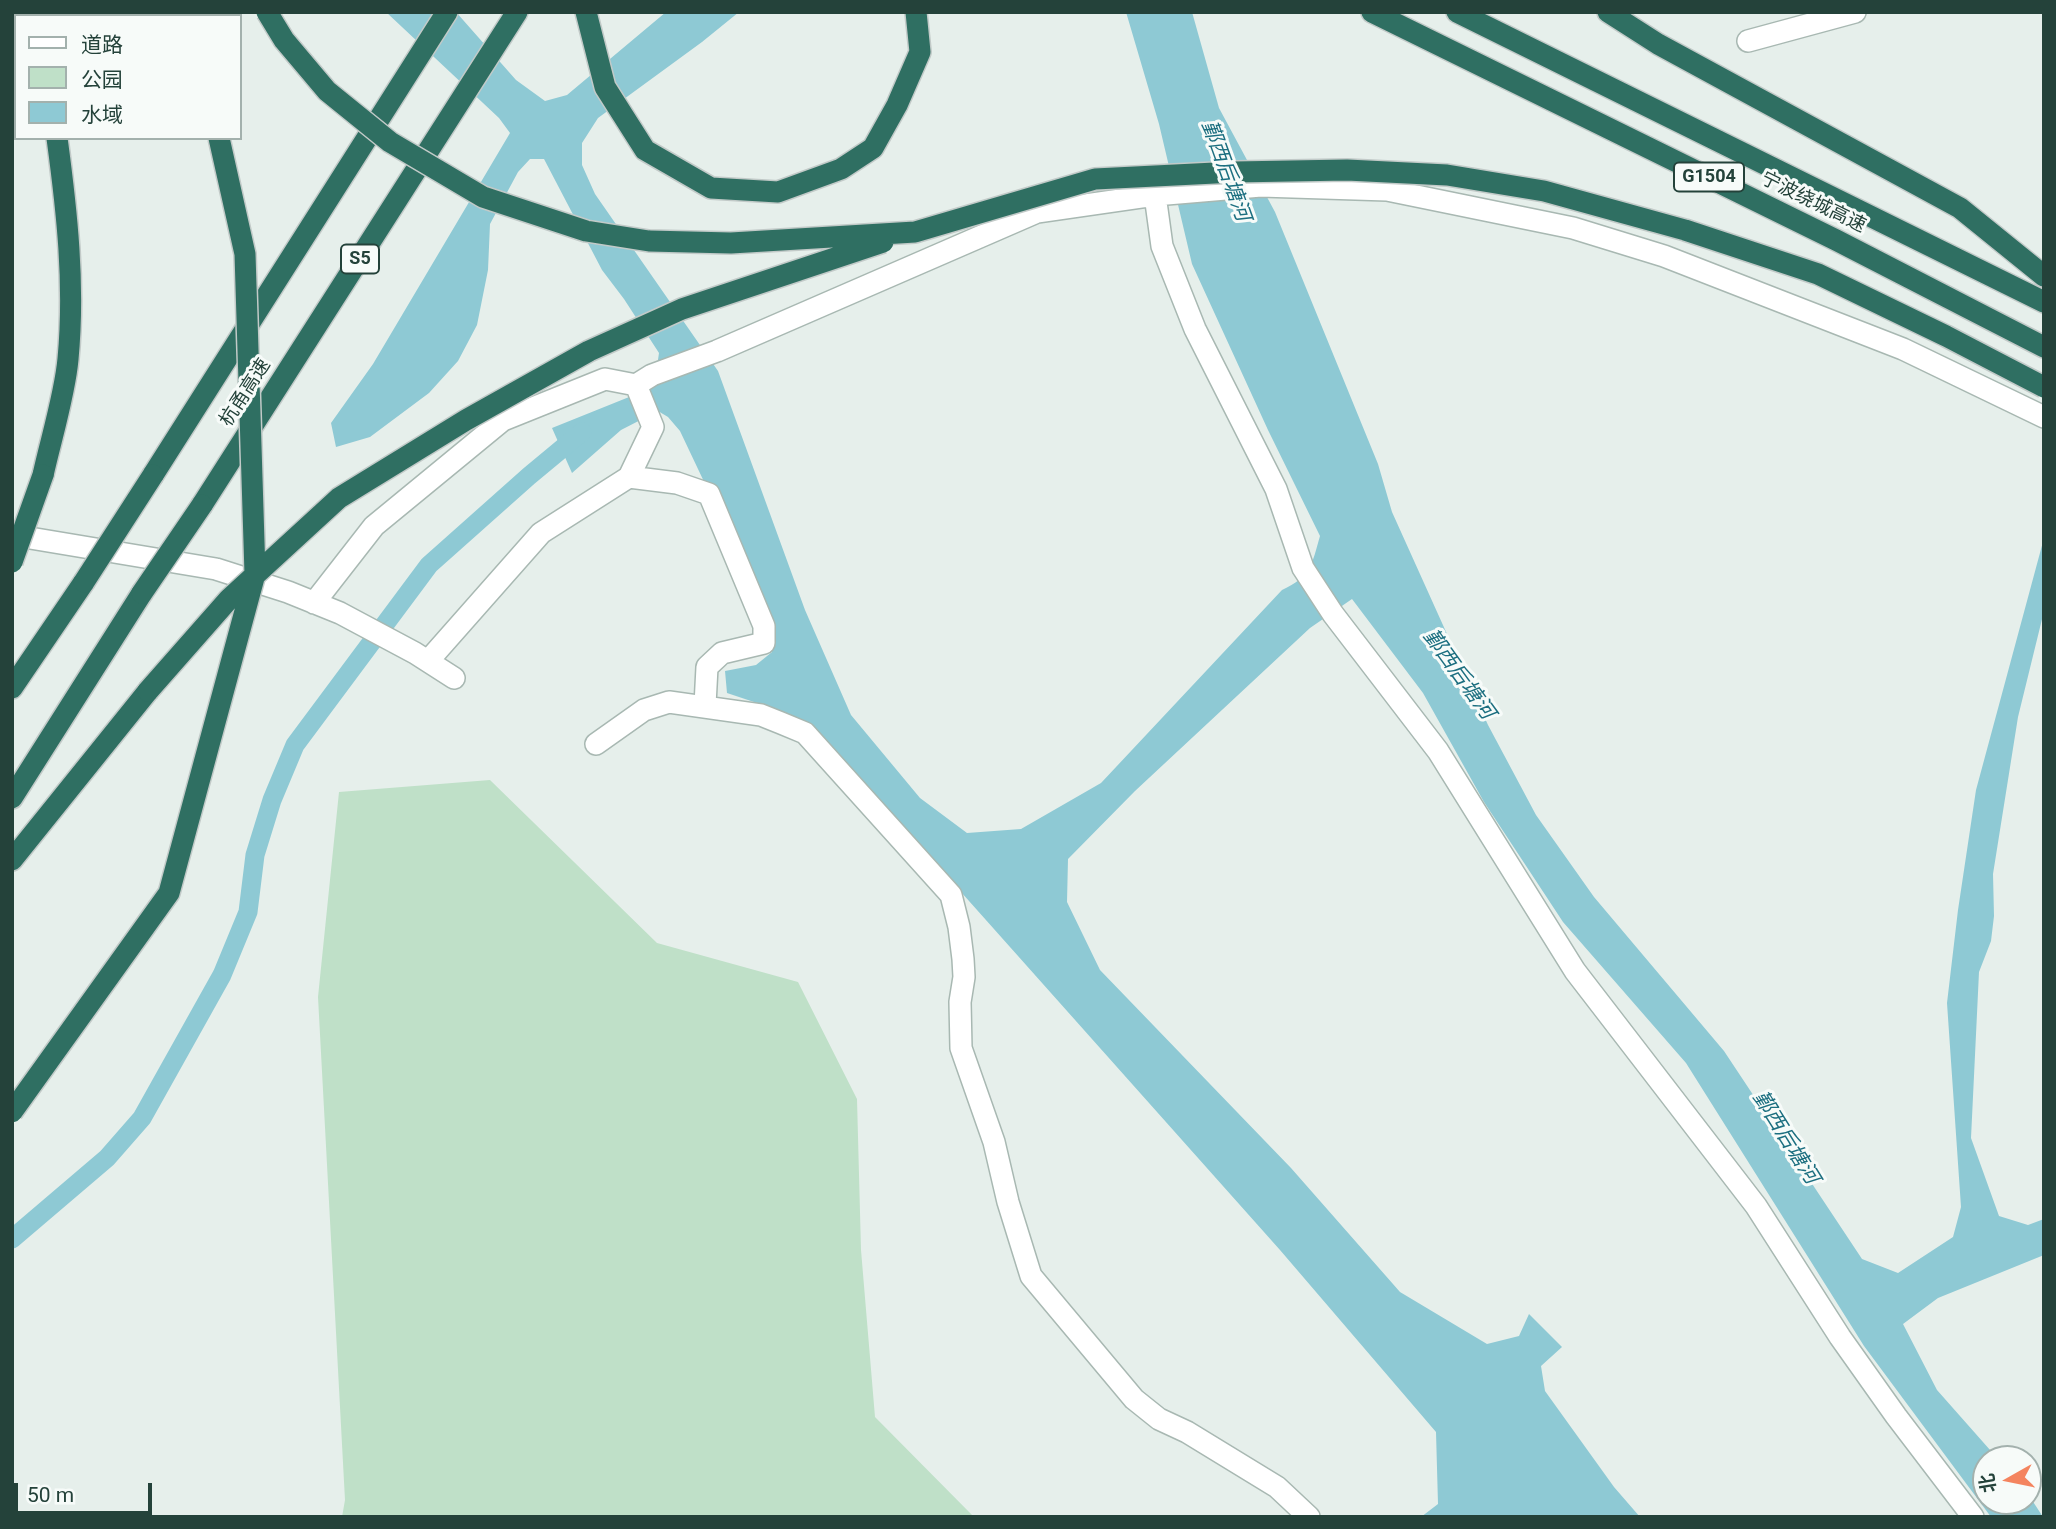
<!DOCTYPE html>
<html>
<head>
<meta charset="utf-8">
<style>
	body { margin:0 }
	#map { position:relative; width:2056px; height:1529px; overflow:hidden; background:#e6efeb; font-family:Roboto,"Noto Sans SC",sans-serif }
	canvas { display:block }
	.frame { position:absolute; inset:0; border:14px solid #24423a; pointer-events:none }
	.legend { position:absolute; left:14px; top:14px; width:228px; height:126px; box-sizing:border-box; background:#f7fbf9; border:2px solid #a3b1ad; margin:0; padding:9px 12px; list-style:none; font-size:21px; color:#24423a }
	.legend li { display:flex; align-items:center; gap:14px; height:35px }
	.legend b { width:35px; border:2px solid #a3b1ad }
	.north { position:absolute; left:1972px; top:1445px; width:70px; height:70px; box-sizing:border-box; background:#f7fbf9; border:2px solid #a3b1ad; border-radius:50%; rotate:261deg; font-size:19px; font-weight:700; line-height:28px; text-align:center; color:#24423a }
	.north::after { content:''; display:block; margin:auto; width:24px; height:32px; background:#f4845f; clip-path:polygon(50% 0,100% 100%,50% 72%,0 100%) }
	.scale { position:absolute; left:14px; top:1483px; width:138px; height:32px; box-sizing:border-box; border:4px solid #24423a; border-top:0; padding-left:9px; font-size:21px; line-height:24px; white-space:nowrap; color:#24423a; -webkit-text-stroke:5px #f7fbf9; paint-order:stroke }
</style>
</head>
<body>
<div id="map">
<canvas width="2056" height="1529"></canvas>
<div class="frame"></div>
<ul class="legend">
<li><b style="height:9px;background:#fff"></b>道路</li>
<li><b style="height:19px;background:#bfe0c8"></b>公园</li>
<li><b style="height:19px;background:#8ec9d4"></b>水域</li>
</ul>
<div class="north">北</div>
<div class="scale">50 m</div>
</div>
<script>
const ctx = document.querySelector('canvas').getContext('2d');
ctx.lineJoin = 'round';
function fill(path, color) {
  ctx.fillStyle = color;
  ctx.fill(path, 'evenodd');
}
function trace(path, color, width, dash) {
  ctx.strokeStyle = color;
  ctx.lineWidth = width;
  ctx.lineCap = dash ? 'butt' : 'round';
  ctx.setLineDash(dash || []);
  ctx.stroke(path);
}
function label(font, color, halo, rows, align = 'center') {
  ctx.font = font + ' Roboto,"Noto Sans SC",sans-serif';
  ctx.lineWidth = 6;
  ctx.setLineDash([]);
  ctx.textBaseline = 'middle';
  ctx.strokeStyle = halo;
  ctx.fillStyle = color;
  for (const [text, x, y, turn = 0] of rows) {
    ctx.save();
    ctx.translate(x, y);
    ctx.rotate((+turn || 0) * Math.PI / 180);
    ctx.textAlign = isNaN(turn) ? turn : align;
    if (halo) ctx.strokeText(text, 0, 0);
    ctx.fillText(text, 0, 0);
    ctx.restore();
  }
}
fill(new Path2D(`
	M490,780L657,943L798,982L857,1099L861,1250L875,1417L974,1517H342L345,1500L318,997L339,792Z`), '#bfe0c8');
fill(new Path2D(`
	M386,12H456L516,80L545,101L567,95L666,12H739L702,42L598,118L582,143V165L595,194L718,371L805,610L851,715L920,798L967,833L1021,829L1101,783L1282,590C1311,577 1312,564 1320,536L1268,430L1192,264L1159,124L1126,12H1192L1219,108L1275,212L1378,464L1392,512L1488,725L1536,815L1594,897L1724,1051L1862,1259L1898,1273L1953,1237L1961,1207L1947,1003L1958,910L1976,790L2044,538V611L2018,717L1993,874L1994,916L1991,941L1979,972L1971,1138L1999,1216L2028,1225L2044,1219V1255L1938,1298L1903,1324L1937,1390L1998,1459H1986V1501H2028V1494L2043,1517H1991L1864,1346L1686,1063L1563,922L1484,802L1423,693L1352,599L1310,628L1135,791L1068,859L1067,902L1100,970L1291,1168L1400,1292L1487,1344L1519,1336L1529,1314L1562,1347L1541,1366L1545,1391L1614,1487L1640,1517H1421L1438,1504L1436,1432L1280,1250L920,846L803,726L760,704L727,693L725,671L756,665L772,652L761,602L680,431L668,417L658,411L621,430L572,473L552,428L654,387L659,353L624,299L602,270L544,159H530L518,172L490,224L488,270L477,325L458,361L429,393L370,437L336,447L331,423L373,364L510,133L499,118Z`), '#8ec9d4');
trace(new Path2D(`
	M12,1239L107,1158L142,1118L222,975L248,912L255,855L272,800L295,745L429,565L529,476L582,432`), '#8ec9d4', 19);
const minor = new Path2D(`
	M1748,41L1855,12
	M1155,195L1162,246L1195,329L1276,489L1303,568L1333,614L1438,751L1575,971L1756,1206L1840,1337L1896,1416L1973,1517
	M629,477L653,427L636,385
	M12,535L216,569L288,592L340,613L415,653L454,678
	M314,603L374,526L503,420L605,379L636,385L652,375L717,351L1037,212L1155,195L1261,186L1387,190L1573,228L1664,256L1903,349L2044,417
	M428,661L541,533L629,477L677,483L709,494L764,626V643L722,653L707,667L705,705
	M596,744L644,710L669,702L761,715L781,723L805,733L951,895L959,927L963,959L964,977L960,1002L961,1048L994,1142L1008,1202L1031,1276L1134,1399L1159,1419L1187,1432L1277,1487L1309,1517`);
const highway = new Path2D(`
	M29,12L31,16
	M190,12L191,16
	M586,12L605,87L645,150L711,188L778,192L841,169L873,148L897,105L920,52L916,12
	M1372,12L1836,240L2044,347
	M1457,12L2044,302
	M1608,12L1658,44L1960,208L2044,276
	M43,475C51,439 65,394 68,359C75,284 67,212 57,138
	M153,475L447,12
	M202,505L517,12
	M12,688L84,582
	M12,798L142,593
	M12,860L148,691`);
trace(minor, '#a8b8b2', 24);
trace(highway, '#c2cac8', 24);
trace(minor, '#fff', 21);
trace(highway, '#2f6f62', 21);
const highwayBridge = new Path2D(`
	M267,12L284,40L327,91L390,142L483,197L586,231L649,241L731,243L915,232L1095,179L1235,172L1347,170L1447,175L1544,191L1685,230L1818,274L1946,336L2044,387
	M12,562L43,475
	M84,582L153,475
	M142,593L202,505
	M148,691L229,599L339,498L466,420L589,351L682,309L883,242
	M12,1112L169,893L255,574L245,254L219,138`);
trace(highwayBridge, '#c2cac8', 24, []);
trace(highwayBridge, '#2f6f62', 21);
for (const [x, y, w] of [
	[1709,177,70],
	[360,259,38]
]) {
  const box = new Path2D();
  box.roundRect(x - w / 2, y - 14.5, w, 29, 5);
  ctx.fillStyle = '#f7fbf9';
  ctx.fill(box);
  trace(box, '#24423a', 2);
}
label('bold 18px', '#24423a', null, [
	["G1504",1709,177],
	["S5",360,259]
]);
label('19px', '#24423a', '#f7fbf9', [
	["宁波绕城高速",1813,203,26],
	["杭甬高速",246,393,-57]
]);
label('italic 21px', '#1c6f80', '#f7fbf9', [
	["鄞西后塘河",1225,171,70],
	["鄞西后塘河",1458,675,54],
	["鄞西后塘河",1785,1138,58]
]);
</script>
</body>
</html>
